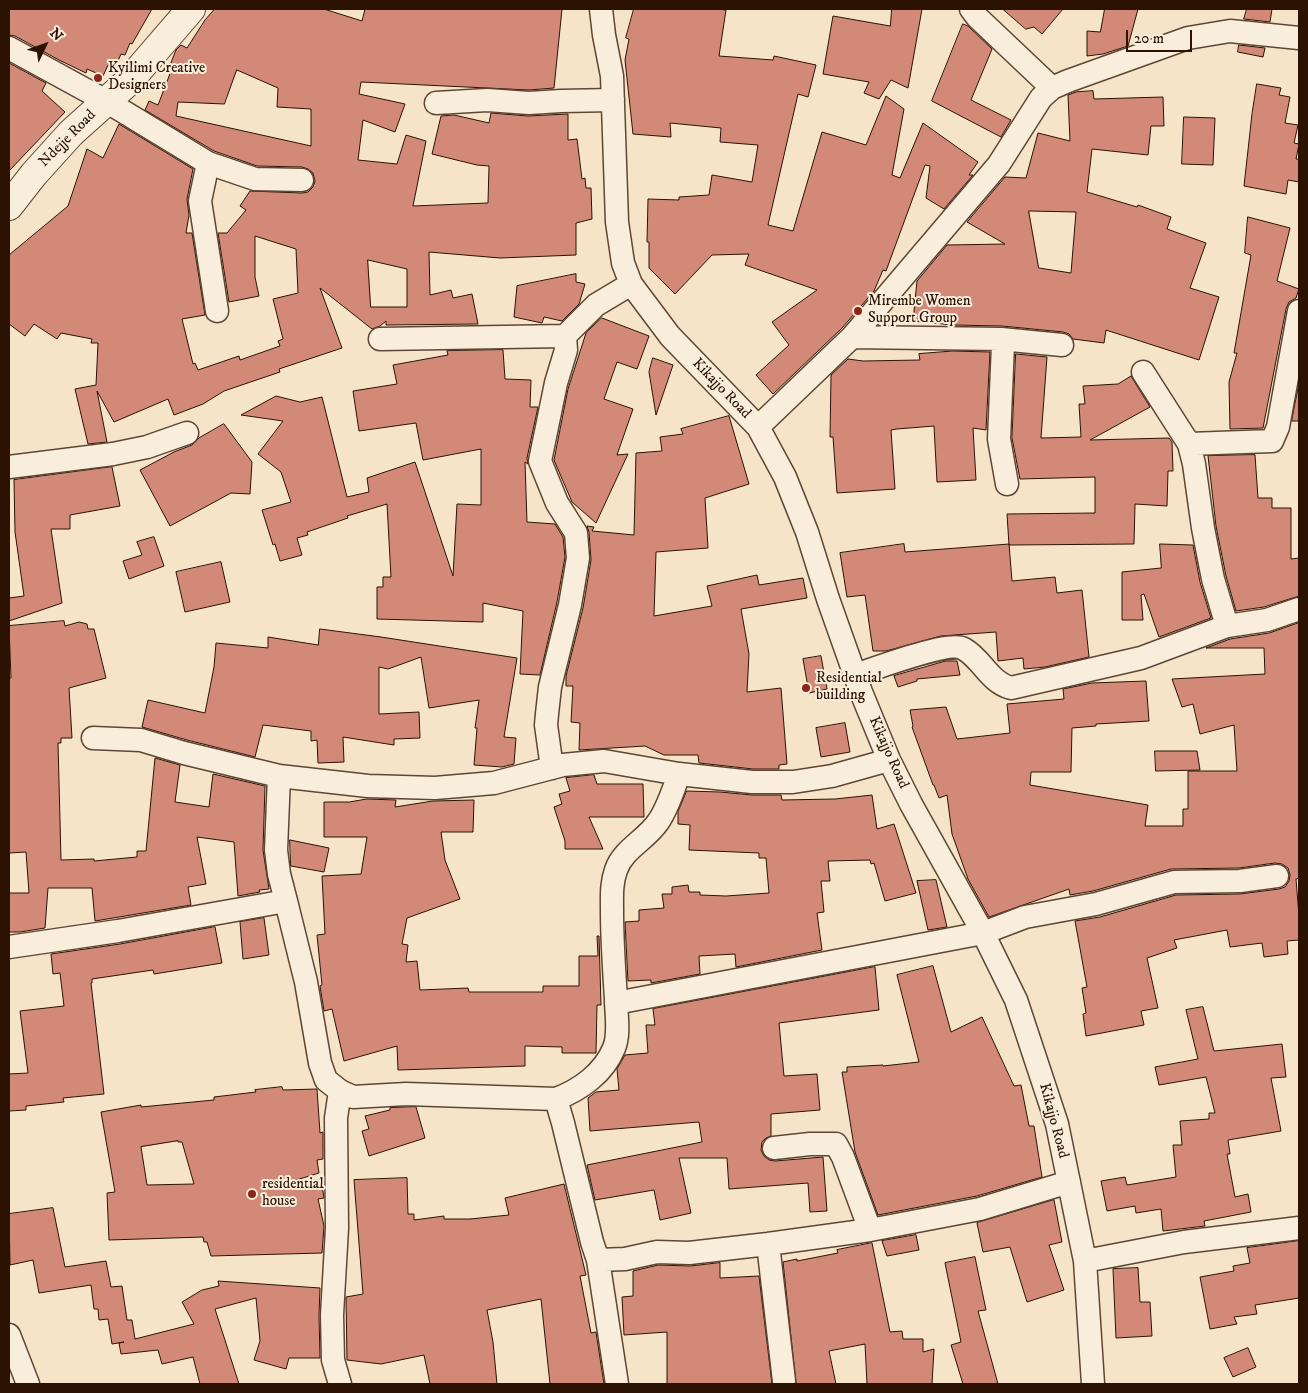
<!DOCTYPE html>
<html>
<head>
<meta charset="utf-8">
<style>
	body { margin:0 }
	#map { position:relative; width:1308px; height:1393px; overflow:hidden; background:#f6e4c8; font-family:"IM FELL DW Pica",serif }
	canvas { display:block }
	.frame { position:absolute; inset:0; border:10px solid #2b1203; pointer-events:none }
	.north { position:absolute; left:20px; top:20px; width:50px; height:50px; -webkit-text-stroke:4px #f9eddb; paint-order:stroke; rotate:48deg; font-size:14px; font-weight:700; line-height:20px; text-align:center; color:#2b1203 }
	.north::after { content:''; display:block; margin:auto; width:18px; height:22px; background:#2b1203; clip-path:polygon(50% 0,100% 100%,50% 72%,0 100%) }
	.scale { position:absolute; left:1126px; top:30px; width:66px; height:22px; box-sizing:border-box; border:2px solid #2b1203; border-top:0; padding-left:6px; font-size:15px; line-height:18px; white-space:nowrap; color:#2b1203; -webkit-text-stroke:4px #f9eddb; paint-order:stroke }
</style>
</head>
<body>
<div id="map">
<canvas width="1308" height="1393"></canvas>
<div class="frame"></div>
<div class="north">N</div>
<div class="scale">20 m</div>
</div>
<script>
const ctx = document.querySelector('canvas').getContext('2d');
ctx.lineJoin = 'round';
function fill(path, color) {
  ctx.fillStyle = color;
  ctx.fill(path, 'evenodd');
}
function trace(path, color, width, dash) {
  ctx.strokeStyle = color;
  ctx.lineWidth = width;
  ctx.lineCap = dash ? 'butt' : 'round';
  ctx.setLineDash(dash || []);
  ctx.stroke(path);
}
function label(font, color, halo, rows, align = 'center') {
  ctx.font = font + ' "IM FELL DW Pica",serif';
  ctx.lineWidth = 4;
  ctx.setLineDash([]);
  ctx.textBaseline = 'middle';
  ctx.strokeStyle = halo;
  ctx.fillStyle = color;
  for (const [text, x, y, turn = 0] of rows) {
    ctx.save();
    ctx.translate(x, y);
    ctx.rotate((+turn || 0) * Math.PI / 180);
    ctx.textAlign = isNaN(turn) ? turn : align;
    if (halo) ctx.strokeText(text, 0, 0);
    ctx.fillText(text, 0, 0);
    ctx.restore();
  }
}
const building = new Path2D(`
	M9,9H152L132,44L130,43L125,55L121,54L115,68L108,65L103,76L87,69L86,73L59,60L15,36L9,35Z
	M215,9H324L362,21L365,9H562L554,88L529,90L361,82L359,94L405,104L395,132L363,120L358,160L397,164L406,135L426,141L413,206L488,203L489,166L477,165L432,154L441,116L454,115L489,123L491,113L528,116L568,114V140L577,139L582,179L585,178L586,188H591L592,219L576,223V255L500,258L429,252L430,295L451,290L453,298L472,294L478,324L386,325V321L380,326L372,329L320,288L342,348L279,369L280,372L224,391L203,404L174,415L168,399L114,422L97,391L107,442L88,444L75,389L96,385L98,343H91L92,339L61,333L57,339L34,324L25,336L9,324V255L68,206L87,149L103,158L119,124L193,169L187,199L189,215L186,233H192L205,315L182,319L193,364L195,363L198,370L239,356L240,360L280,346L278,341L283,339L273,299L298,293L296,249L255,236V277L259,296L229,302L218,233H227L246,210L240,206L250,191L302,193L308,192L313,187L315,181L313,173L308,169L302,167L257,166L214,151L145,110L149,101L158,105L171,71L168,70L176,50L181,45L187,48L205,20ZM237,70L278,88L277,107L311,109V146L176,116L178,102L224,104ZM368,260L407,269V307H371Z
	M634,9H716L726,10L719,56L773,60L774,56L816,65L808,97L798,94L768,225L793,231L822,132L866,145L886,96L904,109L892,175L900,178L923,123L978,162L969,175H973L944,209L926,198L930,166L925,165L886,271L883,270L874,291L842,328L773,394L756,375L789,345L772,322L817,290L745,265L749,254L712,255L675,294L649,268V242H647L648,199L679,200V197L709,195L712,175L752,182L758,145L720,142L721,128L670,123L671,137L633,134L625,60L629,39L626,38Z
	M892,9H922L908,88L891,80L879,99L864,93L869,82L823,74L833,16L890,26Z
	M1003,9H1063L1042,34L1034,27L1026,29Z
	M1105,9H1138L1128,46L1103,54L1087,56V31L1100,32Z
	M1247,9H1272L1270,22L1244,19Z
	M963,24L968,26L992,49L971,100L1011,120L1001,137L932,101Z
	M1239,45L1265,48L1263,57L1238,52Z
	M9,63L46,83L42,91L65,112L9,171Z
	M1257,84L1281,88L1279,95L1290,97L1285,123L1298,125L1294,143L1299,144L1296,159H1299V182L1288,180L1286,194L1244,186L1252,114Z
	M1093,91L1094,99L1163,97L1164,126H1151L1148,155L1092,149L1087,192L1137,207L1138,205L1171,217L1167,229L1206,243L1190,288L1219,297L1199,360L1106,330L1104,343L1073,339L1069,334L1063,332L1002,326L953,325L913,321L917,281L947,245L1005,244L967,222L1005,177L1026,178L1038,133L1070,141L1068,95L1076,92ZM1029,211L1076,212L1071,273L1039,268Z
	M1184,117L1215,118L1213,165L1182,164Z
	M1248,217L1290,228L1277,281L1299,289L1296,298L1289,302L1286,309L1263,428L1230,429L1229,382L1237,353H1234L1251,255L1245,253Z
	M576,274V282L585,284L579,304L562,321L544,317L542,323L514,317L517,286Z
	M602,318L649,336L637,369L617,362L604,399L633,409L617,455L628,454L596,523L572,502L554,460L568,389L586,333Z
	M503,350L505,379L531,380L530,407H538L527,458L528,464L525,462L527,522L555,524L563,537L565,557L557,602L540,675L520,674L523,611L483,603V622L377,619V587H383V577H391L387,504L347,516L348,518L307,532L308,535L297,538L302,555L280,561L275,544L273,545L262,510L291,502L281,472L258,454L283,421L241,415L276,396L300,402L322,397L347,497L369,492L367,478L415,462L453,576L457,504L481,505V449L423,460L416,423L359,431L353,391L397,384L393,365L448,355L447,351Z
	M953,351L990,352L986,430L973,428L976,480L937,482L934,426L897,429L891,430L895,489L837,493L833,437H830L831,375L848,359L863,361L920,360L919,354Z
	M1016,354L1047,357L1041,438L1081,437L1079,404H1085L1083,386L1118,384L1131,376L1150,407L1090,440L1169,438L1172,442L1173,471H1168L1167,506L1135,504L1134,544L1009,545L1007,514L1095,513V477L1020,479L1012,438Z
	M653,358L673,365L656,415L649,372Z
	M1299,383V421H1292Z
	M729,416L749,484L705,498L708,548L656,552L654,616L712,606L707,586L757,575L759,585L803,578L807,598L741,609L749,654L747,692L781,688L787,764L779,765V769H753L699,763L698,755H664L645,746L579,750L580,723L571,722L573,686H566V676L583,608L591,560L589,532L587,526L594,527L592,531L634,535L636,453L662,451L660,437L683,434L681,429Z
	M224,424L252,462L250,494L231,493L170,526L140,470L174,452L192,445L199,438Z
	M1255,455L1258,498H1272V508H1291V559L1299,558V596L1264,607L1236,611L1226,576L1216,526L1208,456Z
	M112,467L120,506L70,515V529H51L62,603L9,621V598L24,596L15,532L14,480Z
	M154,537L164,566L129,579L123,561L142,555L137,542Z
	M904,544L905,552L1009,544L1012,581L1055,577L1057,593L1082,590L1089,657L1045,667L1024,669L1023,658L998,661L996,632L941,636L886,651H873L865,595L847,597L840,553Z
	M1160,544L1193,545L1200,582L1211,618L1159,637L1144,594L1141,595L1143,620H1122V572L1161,568Z
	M221,562L230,602L185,612L176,572Z
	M64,621L65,626L79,622L87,624L88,629H94L106,678L69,688L72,738H61V743H58L61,860L94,859V861L137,857V851H146L155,758L180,765L175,802L209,807L213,774L265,786L263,850L269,889L259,890L260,892L238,896L234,842L197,837L206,884L188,887L191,905L95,921L92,888H48L45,928L20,932H9V893H29L26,852L9,853V678H11L9,626Z
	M1299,623V878L1296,879L1299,916V940L1287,941L1288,954L1264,957L1262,943L1230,947L1227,930L1174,940L1177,948L1147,958L1158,1008L1141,1011L1144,1025L1086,1036L1083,1014L1086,1013L1082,988L1087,987L1075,921L1100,917L1176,895L1240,894L1279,889L1285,887L1289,881L1290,875L1288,868L1282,864L1275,863L1239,868L1171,869L1093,891L1070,895L1069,889L989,917L968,879L952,834L947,795L939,798L934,785H933L912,727L913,726L910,710L946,707L957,739L1010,733L1007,704L1064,699L1063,689L1092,683L1146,681L1149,721L1096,724V726L1072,728L1071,772H1031L1030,785L1148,805L1145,826H1183V809H1188V771H1237L1234,725L1200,734L1193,704L1182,707L1172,679L1265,674L1264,648H1206L1230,639L1269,633Z
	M320,629L381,637L517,658L504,737L516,738L514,764L502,767L474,765L477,728H475L479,700L429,708L421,657L388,669L379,667V714L419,712L420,738L394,739V745L343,737L344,762L318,763L317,740L311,741V731L263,725L255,757L187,740L142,727L148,700L205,713L214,667L216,643L268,648V637L318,645Z
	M821,656L827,689L809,693L803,659Z
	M946,661H957L960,675L917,679V681L898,687L894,676Z
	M845,723L850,752L821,757L816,728Z
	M1155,751H1197L1200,770L1156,771Z
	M594,775L597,784H643L644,817H589L603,849H565V841L554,807L562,804L559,794L570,791L566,778Z
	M687,791L720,792L752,795H781L782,800L835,799L872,795L877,829L894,824L916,893L885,901L874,863L871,864L870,860L828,861L830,881H821L824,912L817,913L822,950L736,967L735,954L699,956L700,974L651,983V980L628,981L625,922L639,921V910L664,908L662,894H672V887L688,885L689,892H700V895L726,896L769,893L766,858H759V853L689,850L690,825L678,824V812Z
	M367,799L396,800L395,807L433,801L474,800L473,832H441L445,860L460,899L407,918L402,944L408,945L406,962L417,961L420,990L468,988L469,992H543V986H579V956H598L597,936H599L601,1005H597L596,1053H562V1047L525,1046V1066L398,1070L397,1046L344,1061L332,1009L324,1011L320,986L322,985L317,935L325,934L322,876L361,874L367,837H324V802H349Z
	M290,840L329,848L324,872L291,866Z
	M936,880L947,927L928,930L917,881Z
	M264,918L269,955L243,959L240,922Z
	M215,927L222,963L154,974L153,970L92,979V983H91L104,1094L63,1098L64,1102L26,1106V1110L9,1111V1074L28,1073L20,1011L64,1006L60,973L53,974L51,954L120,944Z
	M933,966L951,1032L982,1017L1014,1086L1021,1085L1029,1126H1034L1042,1177L977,1196L878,1215L855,1152L842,1072H847V1067L883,1065V1066L919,1062L897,975Z
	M875,967L879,1010L779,1023L784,1076L817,1074L820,1110L771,1114V1136L766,1138L762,1142L761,1150L764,1156L769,1160L775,1161L823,1157L827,1211L810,1212L808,1183L729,1189L727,1158H679L691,1213L660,1220L654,1190L595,1200L587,1165L702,1142L699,1122L590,1131L588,1098L596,1092L619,1090L617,1069L625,1055L648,1053L646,1025H655L653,1009Z
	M1203,1007L1214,1051L1282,1044L1286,1077L1271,1078L1281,1131L1228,1140L1230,1154H1227L1235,1197L1248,1194L1251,1212L1204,1221L1205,1226L1163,1231L1161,1209L1136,1213L1135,1206L1107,1211L1101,1181L1125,1177L1127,1185L1176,1177L1173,1145H1182L1180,1121L1209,1119V1113H1215L1206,1077L1159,1085L1155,1067L1198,1059L1186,1010Z
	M282,1087L283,1090L317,1089L320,1133L323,1132V1159L317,1160L319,1173L293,1181L321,1180L324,1198L318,1199L324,1226L322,1253L211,1256L207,1242H204L203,1237L109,1240L107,1193L115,1192L101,1112L141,1105V1107L214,1100V1097L256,1092L255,1090ZM178,1141V1142H182L194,1184L147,1185L141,1147Z
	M416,1107L425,1138L369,1156L362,1131L369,1129L365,1116L390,1110V1108Z
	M407,1178L408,1214H414V1220L444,1216V1219H470L509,1215L505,1198L564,1184L586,1275L580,1276L591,1333L596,1332L604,1384H550L541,1299L487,1310L493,1342L497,1384H430L424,1355L381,1364L347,1360L346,1297L363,1294L354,1180Z
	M1054,1200L1062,1242L1049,1245L1064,1290L1027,1302L1010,1247L983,1252L977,1223Z
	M53,1208L65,1267L106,1261L111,1287L122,1286L127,1320H132L135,1339L194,1324L182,1302L202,1290L219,1286L218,1281L320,1288L319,1315L320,1358H289L286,1369L254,1360L260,1341L256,1298L215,1309L239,1384H200L193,1357L162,1364L158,1350L121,1354L119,1343L124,1342L112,1344L108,1319L99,1320L98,1309H94L91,1285L39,1293L33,1260L10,1265L9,1214Z
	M916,1235L919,1250L887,1256L882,1241Z
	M1299,1241V1298L1255,1305L1257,1314L1234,1317L1237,1324L1210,1329L1200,1277L1234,1271L1233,1266L1250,1263L1247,1248Z
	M872,1243L890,1332L902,1331L903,1339H923V1352L934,1349L932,1384H867L865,1344L829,1351L836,1384H796L783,1262L797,1259V1261L838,1253L837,1250Z
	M975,1257L986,1310L978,1311L998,1384H963L951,1345L961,1342L945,1263Z
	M720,1263V1278L759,1276L772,1384H667V1332L624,1335L622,1297L633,1296V1271L658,1265L690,1266Z
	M1138,1268L1140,1302H1150L1152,1336L1116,1338L1113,1269Z
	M1248,1348L1256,1367L1233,1377L1224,1358Z`);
fill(building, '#d38978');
trace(building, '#2b1203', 1);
const minor = new Path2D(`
	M601,9L604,35L612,76L617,222L623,263L631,284L670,336L758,427L785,477L807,532L828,599L861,692L889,760L911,804L983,933L1016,1000L1057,1124L1085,1261L1093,1384
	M971,9L977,17L1052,88
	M9,48L106,101L208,163L255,179L302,180
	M436,103L487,100L529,103L561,101L613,100
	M208,163L200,201L217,311
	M852,337L1001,339L1003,344L999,439L1007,484
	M380,339L565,336
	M1001,339L1062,345
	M1143,372L1189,444L1194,464L1203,528L1213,579L1227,626
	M758,427L852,337L999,164L1041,98L1052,88L1068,81L1188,38L1230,31L1299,38
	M1189,444L1272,441L1278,427L1299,311
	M9,467L113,454L147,447L187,433
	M855,675C874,669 950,640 964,649C982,659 989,682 1011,688L1141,658L1227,626L1267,620L1299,609
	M93,738L141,740L184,753L279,776L368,786L435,788L494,783L563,765L604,761L679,774L752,782H793L832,776L889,760
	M552,768L546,725L547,714L550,687L570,605L578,558L576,533L557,503L540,461L556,383L566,350L565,336L596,305L631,284
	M279,776L276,850L279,874L286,901
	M9,947L118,931L286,901L306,982L320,1063L326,1080L340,1091L353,1097L406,1094L556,1099C580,1090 604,1073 614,1048C620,1034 616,1014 616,999C614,970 612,941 612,912C612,897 611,884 616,870C623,849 646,840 658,822C668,808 673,790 679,774
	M616,1003L983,933L1025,917L1096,904L1174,882L1240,881L1277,876
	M556,1099L563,1123L592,1242L598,1260L625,1259L657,1252L689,1253L768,1244L870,1230L980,1209L1069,1182
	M774,1148L810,1144H836L843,1157L870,1230
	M768,1244L784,1381
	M598,1260L617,1384
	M1085,1261L1184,1242L1299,1228
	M9,1335L28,1384
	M340,1384L333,1360L332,1315L337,1228L336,1118L340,1091`);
const tertiary = new Path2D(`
	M9,206L34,174L71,133L129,81L191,9`);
trace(minor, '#5e4634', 25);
trace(tertiary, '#5e4634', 30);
trace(minor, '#f9eddb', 22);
trace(tertiary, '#f9eddb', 28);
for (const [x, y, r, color] of [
	[98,78,5,"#8f2418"],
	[858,311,5,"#8f2418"],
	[806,688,5,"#8f2418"],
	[252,1194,5,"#8f2418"]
]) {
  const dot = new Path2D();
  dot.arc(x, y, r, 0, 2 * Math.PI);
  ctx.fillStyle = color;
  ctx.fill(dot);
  trace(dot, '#f9eddb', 2);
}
label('15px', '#2b1203', '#f9eddb', [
	["Kyilimi Creative",108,69],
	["Designers",108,86],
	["Mirembe Women",868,302],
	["Support Group",868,319],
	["Residential",816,679],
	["building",816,696],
	["residential",262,1185],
	["house",262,1202]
], 'left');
label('15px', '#2b1203', '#f9eddb', [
	["Ndejje Road",68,139,-45],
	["Kikajjo Road",721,389,46],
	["Kikajjo Road",888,753,66],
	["Kikajjo Road",1053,1121,75]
]);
</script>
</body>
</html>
